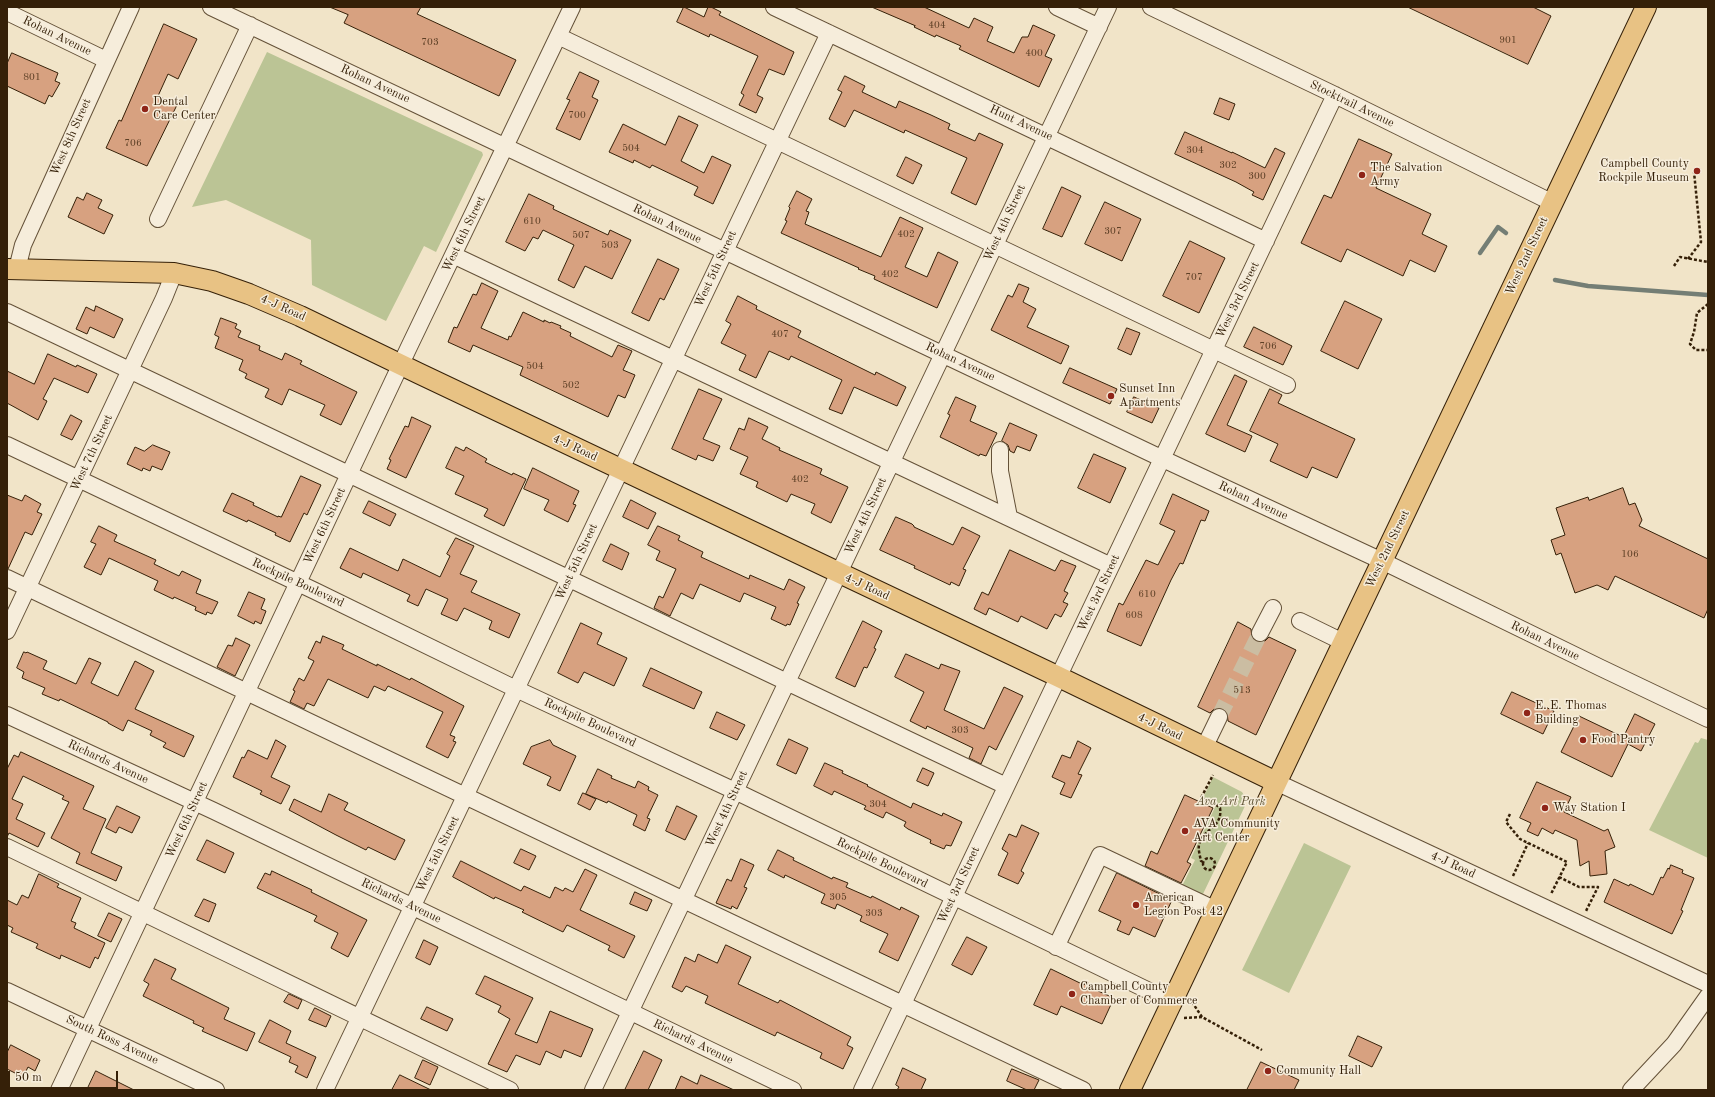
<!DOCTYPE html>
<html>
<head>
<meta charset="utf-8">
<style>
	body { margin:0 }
	#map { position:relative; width:1715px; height:1097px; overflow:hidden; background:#f1e4c8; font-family:"Old Standard TT",serif }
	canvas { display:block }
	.frame { position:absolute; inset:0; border:8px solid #352008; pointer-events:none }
	.scale { position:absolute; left:8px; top:1071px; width:110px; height:18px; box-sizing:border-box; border:2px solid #352008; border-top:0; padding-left:5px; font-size:12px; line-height:14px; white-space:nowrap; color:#352008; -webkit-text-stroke:3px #f6eddb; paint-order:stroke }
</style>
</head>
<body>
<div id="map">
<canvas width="1715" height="1097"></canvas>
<div class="frame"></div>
<div class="scale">50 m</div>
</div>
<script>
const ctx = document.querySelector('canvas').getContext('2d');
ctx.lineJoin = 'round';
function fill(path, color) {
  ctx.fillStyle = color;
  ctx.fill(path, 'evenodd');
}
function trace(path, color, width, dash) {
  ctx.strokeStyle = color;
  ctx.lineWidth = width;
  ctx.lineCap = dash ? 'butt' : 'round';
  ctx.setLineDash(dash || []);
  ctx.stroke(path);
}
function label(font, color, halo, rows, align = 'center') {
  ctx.font = font + ' "Old Standard TT",serif';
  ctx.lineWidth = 3;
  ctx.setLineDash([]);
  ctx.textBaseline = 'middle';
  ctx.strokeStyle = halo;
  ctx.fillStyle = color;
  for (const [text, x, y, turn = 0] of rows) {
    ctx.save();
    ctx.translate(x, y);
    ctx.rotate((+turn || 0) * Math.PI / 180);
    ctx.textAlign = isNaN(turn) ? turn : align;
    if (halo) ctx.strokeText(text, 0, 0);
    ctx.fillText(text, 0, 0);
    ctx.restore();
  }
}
fill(new Path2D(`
	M267,52L482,152L483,155L436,252L424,246L386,321L312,285L311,240L226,200L192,207Z
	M1701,738L1708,740V858L1649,830L1695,742L1698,743Z
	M1213,777L1242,792L1245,797V806L1203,894L1181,888L1195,860L1191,858L1217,803L1203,798Z
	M1304,843L1351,866L1289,993L1242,970Z`), '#bbc495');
trace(new Path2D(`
	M1480,253L1498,227L1506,233
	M1555,280L1588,286L1708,295`), '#747e75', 4.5);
const building = new Path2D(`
	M330,7H421L417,14L516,60L499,96L344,23L348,15Z
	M684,7L704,17L708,7H711L721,12L719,15L794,52L784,75L769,69L757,95L763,98L756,113L739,105L744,95L741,93L758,56L710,34L709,37L677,22Z
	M872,7H924L969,28L974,18L993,27L987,41L1014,53L1022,37H1028L1033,25L1055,35L1045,56L1052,59L1039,87L959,49L961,46L936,35L935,37L914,27L915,26Z
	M1408,7H1533L1551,16L1528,64Z
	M164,24L197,39L178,79L168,74L158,96L177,105L147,166L106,148L119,120L121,121Z
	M12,53L58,73L55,81L60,83L52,97L49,95L45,104L7,86V64Z
	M580,72L599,81L592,97L598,100L580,140L556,129L570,100L567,99Z
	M845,76L865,86L862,92L896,108L899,101L931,115L950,124L948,129L975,141L979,133L1003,144L976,205L951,193L967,158L905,130L904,133L854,110L845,127L829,119L842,92L838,90Z
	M1220,98L1235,104L1229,120L1214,114Z
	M679,116L698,125L681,161L704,173L712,156L731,165L713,204L694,195L698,187L652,165L650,168L634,160L633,163L609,152L623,124L665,145Z
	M1185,132L1232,153V152L1265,168L1275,148L1285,153L1263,200L1252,195L1254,192L1236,182L1175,154Z
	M1359,139L1392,154L1376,188L1431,214L1422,234L1447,246L1435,272L1410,260L1403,276L1347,249L1341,262L1301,243L1324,195L1331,198Z
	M906,157L922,165L913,184L897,176Z
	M1062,187L1081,196L1062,237L1043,229Z
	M797,191L812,199L806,211L809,212L805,224L881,257L900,217L923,228L905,267L927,277L938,252L958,262L937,308L874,279L875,276L858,269L859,268L781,233L787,221L785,220L790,208L789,207Z
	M87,193L102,200L98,208L113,215L104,234L68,217L77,197L83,200Z
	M529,194L554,206L553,209L608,235L610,230L631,240L612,279L585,266L574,288L558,280L574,245L543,230L538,239L533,237L525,251L506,242Z
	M1105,202L1141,219L1122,261L1085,244Z
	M1190,241L1225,258L1199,313L1163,296Z
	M658,259L679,269L664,300L660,298L649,321L632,313Z
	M482,283L498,291L481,328L508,340L509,336L511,337L523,312L544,322V320L550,323L551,322L561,326L560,328L571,333L570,336L612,357L618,345L632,351L623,370L635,375L625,398L618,395L608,417L520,375L523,367L473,345L470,352L448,342L454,327L457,328L473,294L476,295Z
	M1019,284L1029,288L1023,302L1036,309L1027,327L1069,346L1061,364L991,330L1008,295L1012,297Z
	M738,296L757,306L756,309L801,331L798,337L875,375L876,372L906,387L897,406L854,387L842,414L829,409L842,380L791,356L789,360L769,351L756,378L739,370L746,355L721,343L731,324L726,321Z
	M1345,301L1382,319L1358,369L1321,351Z
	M96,306L123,319L114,338L90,327L87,334L76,329L86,307L94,311Z
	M221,318L237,324L235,328L241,331L238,337L260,346L259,350L282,360L285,353L302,361L300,364L357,392L341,425L320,415L325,405L289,389L282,405L265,397L269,389L245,378L247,374L239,370L243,360L215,348L219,337L215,335Z
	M1254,327L1292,346L1283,365L1244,347Z
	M1127,328L1140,333L1131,355L1118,349Z
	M48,354L76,367L77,365L97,374L88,393L54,378L43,399L47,401L38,420L7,403V371L34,384Z
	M1070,368L1117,389L1110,404L1063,383Z
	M1235,375L1247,381L1227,425L1252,436L1245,452L1206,434Z
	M699,389L722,399L703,439L720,446L713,461L698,455L696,460L672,449Z
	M1270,389L1282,395L1278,403L1355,439L1337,478L1312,467L1307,478L1270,461L1278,444L1250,431Z
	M956,397L976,406L970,421L997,433L986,456L980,454L979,456L940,437L950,415L948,414Z
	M1134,397L1159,408L1152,423L1127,412Z
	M71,415L82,421L72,440L61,435Z
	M412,417L431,426L406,478L387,469L391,460L389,459L405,426L408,427Z
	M749,418L768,427L762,439L780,448L779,450L822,469L820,474L848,487L831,523L811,513L815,504L791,494L787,502L756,487L758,482L740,474L748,457L730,449L739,428L744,430Z
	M1010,423L1037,435L1030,451L1017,446L1014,453L1010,451L1008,445L1002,441Z
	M153,445L170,452L162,470L152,466L150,471L143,468L142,471L127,464L135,447L144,451Z
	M456,447L464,451L466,447L487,459L485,462L512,475L513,473L526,479L504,526L484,516L488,509L455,494L464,476L446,468Z
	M1094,454L1126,468L1110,503L1078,488Z
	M533,468L579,491L573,504L576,505L568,522L544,510L549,500L524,489Z
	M301,476L321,485L307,515L304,513L290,542L275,535L276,533L248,520L247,522L223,511L232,493L254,503L253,505L278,517V516L281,517Z
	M1623,488L1629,505L1635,503L1642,520L1639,526L1708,559V609L1704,618L1615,576L1608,590L1597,585L1575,593L1561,553L1556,555L1551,540L1565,535L1556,508L1588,497L1589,500Z
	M1173,494L1209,511L1205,521L1201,520L1183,564L1180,563L1171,580L1141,646L1107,631L1119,603L1123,605L1146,560L1158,565L1175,531L1160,524Z
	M7,495L22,501L25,495L41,504L37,512L42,514L32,535L25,532L8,569H7Z
	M631,500L656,513L648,529L623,517Z
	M369,501L396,514L390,526L363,513Z
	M896,517L912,524L914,526V527L953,545L962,527L980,536L963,569L966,570L959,586L951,582L950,585L914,568L915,566L880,550Z
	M99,526L117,535L114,541L156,560L154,564L179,576L182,571L201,580L196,593L218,602L212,614L207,612L206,615L195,610L196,607L174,597L173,599L154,590L158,581L109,558L101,575L84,567L96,544L91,542Z
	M658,526L680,536L678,540L703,552L701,557L749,579L750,575L784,590L789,579L805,587L797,603L799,604L790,625L787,624L786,626L771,619L776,607L744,593L740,602L700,584L693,599L681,593L670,616L654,608L659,596L663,598L676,569L656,560L660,551L648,545Z
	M456,538L474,546L460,574L477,581L471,592L520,614L509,638L489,629L492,621L464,608L457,621L441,614L448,599L426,589L418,606L407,601L410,595L378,580L363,573L361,578L340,568L350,548L398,571L403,559L440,577L450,556L447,554Z
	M611,544L629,553L622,570L603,561Z
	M1010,550L1055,571L1061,560L1076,566L1064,591L1068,593L1063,602L1068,604L1061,617L1055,614L1047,629L1021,616L1018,622L989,608L986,615L974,609L982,592L988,595Z
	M249,592L265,599L261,609L266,611L261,624L255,621L254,624L238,616Z
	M863,621L882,631L874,648L876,649L867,668L864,667L855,687L836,678Z
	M1238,622L1251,629L1252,638L1256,642L1265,641L1269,637L1296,650L1256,735L1228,721L1227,712L1223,708L1214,709L1210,713L1198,707Z
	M581,623L602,633L597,644L627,658L614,686L584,672L578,683L558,673Z
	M323,636L344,645L342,649L377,666V664L410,680L411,678L464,706L450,735L455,737L453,741L456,742L448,758L426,747L443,712L388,686L385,691L374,686L368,698L328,679L314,706L307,703L304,709L290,702L295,691L293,690L299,678L304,681L314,661L308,658L316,641L320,643Z
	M236,638L250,645L235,676L217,667L228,645L232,646Z
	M24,652L26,653L27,652L47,661L43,669L76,684L89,658L101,663L91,683L118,696L135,661L154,671L135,709L194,736L184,757L163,747L166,743L150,735L152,731L128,720L123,731L108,723V722L60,699L59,701L42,694L45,688L22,678L24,672L17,668Z
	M906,654L939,669L941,664L960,671L944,710L984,729L1004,687L1023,696L996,750L989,746L981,764L969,758L973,748L927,726L926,729L910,721L924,692L895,677Z
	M651,668L702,692L694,709L643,686Z
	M1512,692L1554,711L1543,734L1501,714Z
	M717,712L745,725L737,740L710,728Z
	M1635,714L1655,724L1641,751L1628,744L1612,777L1561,752L1579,716L1623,737Z
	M789,739L808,748L796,774L777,765Z
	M276,740L286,746L271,777L290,786L281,804L260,794L262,791L233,777L242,757L244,758L248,750L267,759Z
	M550,740L553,745L576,756L560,791L547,785L551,777L523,764L531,747Z
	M1078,741L1091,748L1078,774L1082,775L1071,798L1060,794L1065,783L1052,777L1062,755L1070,758Z
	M21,752L94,786L83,809L106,819L91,853L122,867L116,881L76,863L80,853L51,838L69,802L62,799L64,796L23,776L12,799L23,804L16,819L45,833L38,847L9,833L7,837V769L14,755L18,757Z
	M825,763L843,771L842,773L868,785L867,786L911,808L913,803L942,816L943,813L962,822L951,846L946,845L944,849L930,843L931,840L908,829L904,826L906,822L886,812L883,818L864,809L866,806L834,791L832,795L814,786Z
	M923,768L934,773L928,786L917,781Z
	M598,769L612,776L611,778L635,788L638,781L649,787L648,790L658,795L647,818L650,819L645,831L633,825L637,815L608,801L607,803L586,794Z
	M1537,782L1571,797L1564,812L1604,831L1608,829L1615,847L1605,851L1607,874L1590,876L1589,861L1580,866L1577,840L1555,830L1553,834L1542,828L1538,836L1527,831L1531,823L1520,818Z
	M583,793L596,799L590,810L578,804Z
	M329,794L348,803L344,810L405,840L395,860L368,847L366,850L336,835L289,810L294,799L321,812Z
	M1185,795L1213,808L1187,862L1191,864L1181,883L1145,866L1151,851L1157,854Z
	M117,806L140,817L132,833L119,827L116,833L106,828Z
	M677,806L697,816L685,840L666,831Z
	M1022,825L1039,833L1021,871L1024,873L1018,884L998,875L1008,853L1002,849L1009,834L1016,837Z
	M207,840L234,853L225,873L197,860Z
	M521,849L536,856L529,870L514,863Z
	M778,850L794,858L793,860L832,879L833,877L848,883L846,887L871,898L872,896L900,910L901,907L919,916L898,961L879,952L888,934L860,921L862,916L837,904L835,909L821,903L825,894L785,875L784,878L768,870Z
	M741,859L754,865L744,887L747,888L737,909L732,906L731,909L716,903L727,879L731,881Z
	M461,861L521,891L524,886L550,898L555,887L563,891L565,888L573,892L585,869L597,875L580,910L635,936L624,958L608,950L610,946L567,925L563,932L522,912L524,910L495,897L494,899L453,877Z
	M1671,865L1683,870L1682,873L1694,878L1681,910L1683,911L1672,934L1604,902L1614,879L1629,886L1630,884L1653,895L1661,877L1663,878L1668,868L1669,869Z
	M272,871L312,890L311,892L367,920L348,957L331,948L338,933L314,921L317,916L257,888L265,873L270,875Z
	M1117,873L1172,900L1155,937L1133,927L1129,935L1117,930L1121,921L1099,911Z
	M39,874L59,884L57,887L81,898L71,921L76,923L74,928L105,943L98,959L95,957L90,968L61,955L60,959L36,948L38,944L11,932L13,928L7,925V900L17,905L22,895L28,898Z
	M635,892L652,900L647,911L630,904Z
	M204,899L216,904L209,922L195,916Z
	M109,913L122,919L111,942L98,936Z
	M967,937L987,947L972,975L952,965Z
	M424,940L438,947L430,965L416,958Z
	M726,945L751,957L738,984L778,1003L780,1000L851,1037L847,1045L853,1048L843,1069L820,1058L822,1053L777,1032L775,1036L705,1003L708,996L686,986L682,992L672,987L685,957L695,962L698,954L717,963Z
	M155,959L176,969L171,979L229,1008L224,1019L255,1033L247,1051L202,1031L204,1028L193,1023L194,1021L143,996L149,984L144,981Z
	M1051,969L1084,985L1086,982L1099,988L1098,991L1114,998L1102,1024L1061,1006L1057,1015L1034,1005Z
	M485,976L533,998L515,1034L537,1043L550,1011L593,1029L581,1057L564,1050L561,1058L546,1051L540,1065L516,1055L507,1072L488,1064L510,1019L498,1012L501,1006L476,994Z
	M289,994L302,1000L298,1009L284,1002Z
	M427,1007L453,1019L447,1031L421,1019Z
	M315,1008L331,1016L326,1027L309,1020Z
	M270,1020L291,1031L286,1043L316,1057L307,1078L295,1072L298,1066L289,1062L291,1057L259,1042Z
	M1358,1036L1382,1047L1372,1067L1349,1056Z
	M11,1045L40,1060L35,1071L28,1067L23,1077L7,1069V1053Z
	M644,1051L662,1060L648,1090H625Z
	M423,1060L438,1067L430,1085L415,1078Z
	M1261,1062L1299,1080L1294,1090H1247Z
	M903,1068L926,1079L921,1090H897L899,1087L896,1085Z
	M1012,1069L1039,1080L1034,1090H1027L1007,1081Z
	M96,1071L134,1090H87Z
	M400,1075L431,1090H392Z
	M701,1075L734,1090H675L681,1076L697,1084Z`);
fill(building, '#d7a180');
trace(building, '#352008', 1);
trace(new Path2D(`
	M1219,717L1260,633`), '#cbbda2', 16, [16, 8]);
const minor = new Path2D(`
	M211,7L1163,459L1382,561L1601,668L1708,719
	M774,7L1266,241
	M1057,7L1099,27
	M1151,7L1335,95L1553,203
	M7,12L106,60
	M558,36L1287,385
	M158,219L250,25
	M453,255L1111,566
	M17,269L23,245L131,7
	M7,312C339,472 674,626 1006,786
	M7,445L315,591L516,689L735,791L1172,1002
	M1000,450V471L1009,517
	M7,578L1083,1090
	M1300,621L1343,642
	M7,631L164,298L174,273
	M1260,633L1273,608
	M7,715L214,811L793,1090
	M1204,748L1219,717
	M1276,782L1708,984
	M7,847C176,927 342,1010 510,1090
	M1056,947L1100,855L1216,910
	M7,991L216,1090
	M59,1090L408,349L572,7
	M325,1090L829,33
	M593,1090L1108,7
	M862,1090L1335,95
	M1631,1090L1674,1044L1708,996`);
const major = new Path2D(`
	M7,269L174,273L212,281L249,294L300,316L418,373L1059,677L1276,782
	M1130,1090L1646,7`);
trace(minor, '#645138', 18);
trace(major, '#352008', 22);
trace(new Path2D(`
	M1688,259L1701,242L1694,172
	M1674,266L1680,257L1708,262
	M1708,304L1697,313L1694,332L1690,344L1696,350H1708
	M1510,814L1506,822L1520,839L1567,862L1551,894
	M1203 864a6 6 0 1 1 12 0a6 6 0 1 1-12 0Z
	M1203,862L1201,861C1200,856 1198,849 1199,845C1203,828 1223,828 1220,808L1215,804L1201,798L1213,775
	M1513,876L1528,843
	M1559,877L1579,887H1598L1586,911
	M1192,1002L1202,1017L1262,1050
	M1184,1018L1202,1017`), '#352008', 2.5, [3, 2]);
trace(minor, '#f6eddb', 16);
trace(major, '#e8c284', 20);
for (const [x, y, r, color] of [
	[145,109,4,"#8f2418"],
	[1697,171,4,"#8f2418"],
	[1362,175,4,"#8f2418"],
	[1111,396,4,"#8f2418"],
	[1527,713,4,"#8f2418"],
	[1583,740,4,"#8f2418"],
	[1545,808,4,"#8f2418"],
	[1185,831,4,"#8f2418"],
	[1136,905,4,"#8f2418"],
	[1072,994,4,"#8f2418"],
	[1268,1071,4,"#8f2418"]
]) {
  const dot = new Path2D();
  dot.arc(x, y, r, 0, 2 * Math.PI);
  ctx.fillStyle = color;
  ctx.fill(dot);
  trace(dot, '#f6eddb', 1.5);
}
label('10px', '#5e4026', null, [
	["404",937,25],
	["901",1508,40],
	["703",430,42],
	["400",1034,53],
	["801",32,77],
	["700",577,115],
	["706",133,143],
	["504",631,148],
	["304",1195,150],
	["302",1228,165],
	["300",1257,176],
	["610",532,221],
	["307",1113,231],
	["402",906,234],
	["507",581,235],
	["503",610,245],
	["402",890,274],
	["707",1194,277],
	["407",780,334],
	["706",1268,346],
	["504",535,366],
	["502",571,385],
	["402",800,479],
	["106",1630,554],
	["610",1147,594],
	["608",1134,615],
	["513",1242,690],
	["303",960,730],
	["304",878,804],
	["305",838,897],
	["303",874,913]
]);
label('12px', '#352008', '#f6eddb', [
	["Rohan Avenue",57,36,26],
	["Rohan Avenue",375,84,25],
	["Stocktrail Avenue",1352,104,26],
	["Hunt Avenue",1021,123,25],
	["West 8th Street",71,137,-66],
	["West 4th Street",1005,223,-65],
	["Rohan Avenue",667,224,26],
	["West 6th Street",464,234,-64],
	["West 2nd Street",1527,256,-65],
	["West 5th Street",716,269,-65],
	["West 3rd Street",1238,300,-64],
	["4-J Road",283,308,24],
	["Rohan Avenue",960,362,25],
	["4-J Road",575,448,25],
	["West 7th Street",92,453,-65],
	["Rohan Avenue",1253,501,25],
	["West 4th Street",866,516,-65],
	["West 6th Street",325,526,-65],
	["West 2nd Street",1388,549,-64],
	["West 5th Street",577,562,-65],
	["Rockpile Boulevard",298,583,25],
	["4-J Road",867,587,25],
	["West 3rd Street",1099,593,-65],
	["Rohan Avenue",1545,641,26],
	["Rockpile Boulevard",590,723,25],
	["4-J Road",1160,727,26],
	["Richards Avenue",108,762,25],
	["West 4th Street",727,809,-65],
	["West 6th Street",187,820,-65],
	["West 5th Street",438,854,-64],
	["Rockpile Boulevard",882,863,26],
	["4-J Road",1453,865,25],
	["West 3rd Street",959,885,-65],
	["Richards Avenue",401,901,26],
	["South Ross Avenue",112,1040,25],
	["Richards Avenue",693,1042,26]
]);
label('12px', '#352008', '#f6eddb', [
	["Dental",153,102],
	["Care Center",153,116],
	["Campbell County",1689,164,"right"],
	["Rockpile Museum",1689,178,"right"],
	["The Salvation",1370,168],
	["Army",1370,182],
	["Sunset Inn",1119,389],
	["Apartments",1119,403],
	["E. E. Thomas",1535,706],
	["Building",1535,720],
	["Food Pantry",1591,740],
	["Way Station I",1553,808],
	["AVA Community",1193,824],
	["Art Center",1193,838],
	["American",1144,898],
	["Legion Post 42",1144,912],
	["Campbell County",1080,987],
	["Chamber of Commerce",1080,1001],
	["Community Hall",1276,1071]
], 'left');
label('italic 12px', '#5d5132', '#f6eddb', [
	["Ava Art Park",1231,802]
]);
</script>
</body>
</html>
